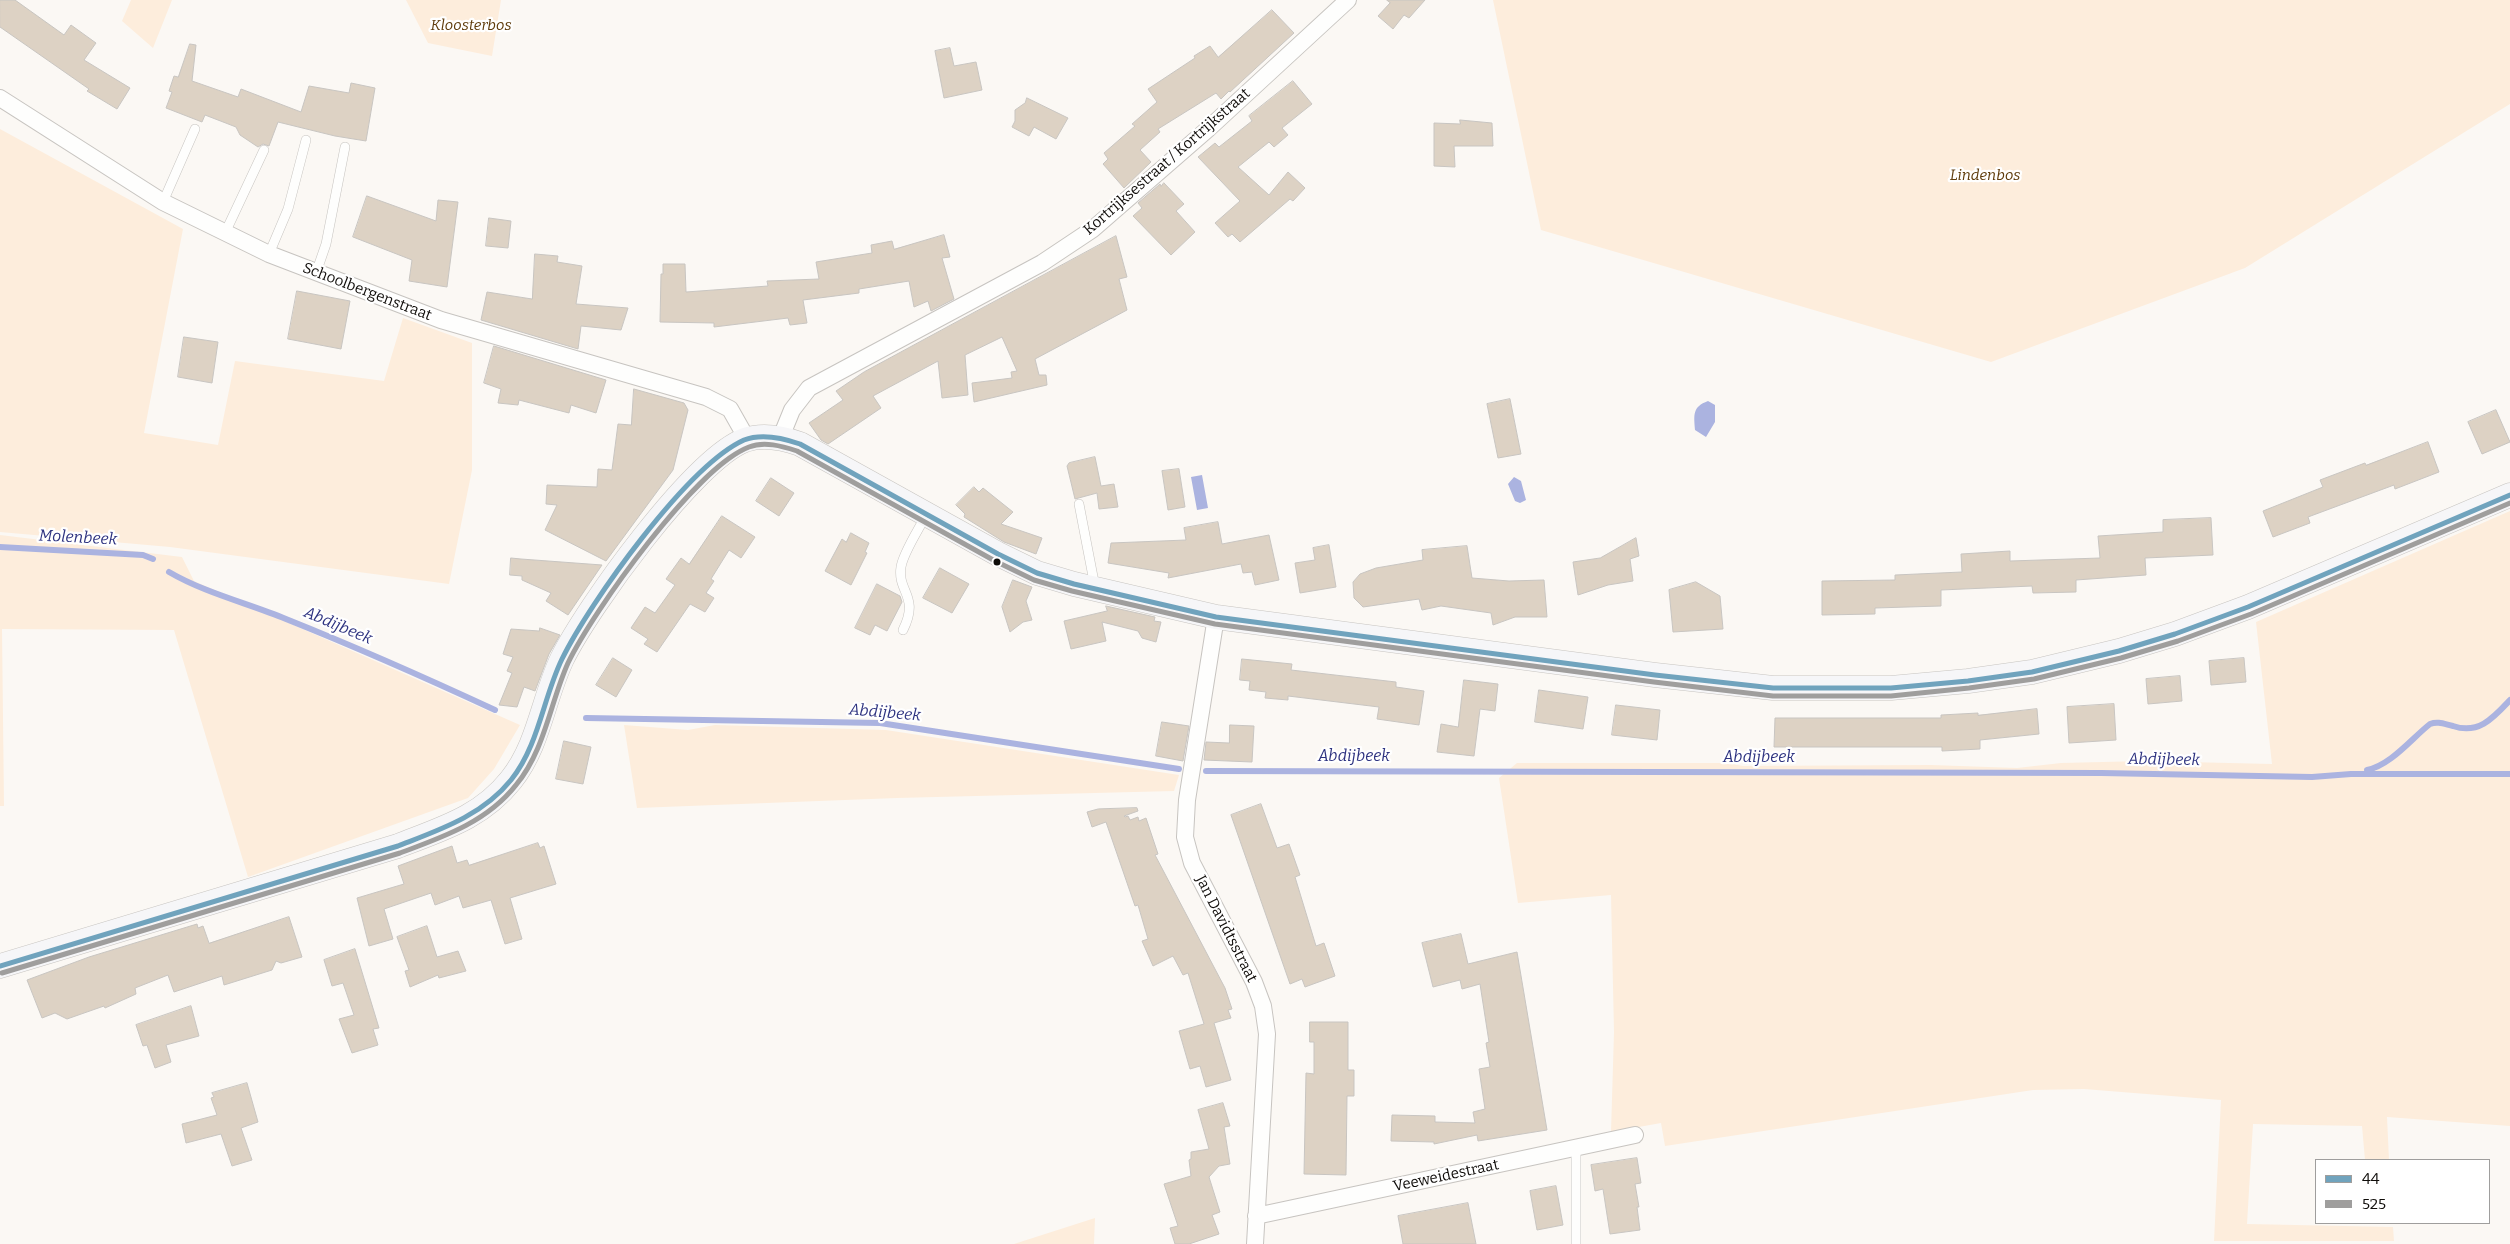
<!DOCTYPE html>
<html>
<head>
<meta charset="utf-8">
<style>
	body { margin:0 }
	#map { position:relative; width:2510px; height:1244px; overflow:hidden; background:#fbf8f4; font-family:Bitter,serif }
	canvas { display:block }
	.legend { position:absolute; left:2315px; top:1159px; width:175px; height:65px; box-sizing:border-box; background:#fff; border:1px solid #9f9e9d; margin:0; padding:6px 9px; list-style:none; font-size:15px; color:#100d0a }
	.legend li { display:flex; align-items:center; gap:10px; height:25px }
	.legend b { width:25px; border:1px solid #9f9e9d }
</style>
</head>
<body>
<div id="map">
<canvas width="2510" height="1244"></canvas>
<ul class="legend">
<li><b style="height:6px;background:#70a3bd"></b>44</li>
<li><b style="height:6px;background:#9f9e9d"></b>525</li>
</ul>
</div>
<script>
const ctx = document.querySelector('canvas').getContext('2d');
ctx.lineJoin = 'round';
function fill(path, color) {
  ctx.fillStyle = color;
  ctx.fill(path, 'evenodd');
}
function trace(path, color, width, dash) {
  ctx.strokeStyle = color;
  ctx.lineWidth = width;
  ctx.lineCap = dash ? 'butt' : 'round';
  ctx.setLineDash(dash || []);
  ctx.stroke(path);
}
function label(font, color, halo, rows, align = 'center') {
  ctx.font = font + ' Bitter,serif';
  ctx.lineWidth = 4.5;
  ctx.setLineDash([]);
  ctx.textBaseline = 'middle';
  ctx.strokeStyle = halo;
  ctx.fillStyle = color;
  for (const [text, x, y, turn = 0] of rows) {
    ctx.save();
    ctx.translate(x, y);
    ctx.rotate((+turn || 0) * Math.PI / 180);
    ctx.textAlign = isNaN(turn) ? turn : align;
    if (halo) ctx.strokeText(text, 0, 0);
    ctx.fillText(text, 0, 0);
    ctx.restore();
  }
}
fill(new Path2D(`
	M131,0H172L153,48L122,21Z
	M406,0H501L492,56L428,43Z
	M1493,0H2510V104L2245,268L1991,362L1541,230Z
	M0,129L183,229L144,433L218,445L235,361L384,381L403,318L472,343V470L449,584L170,547L0,532Z
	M2510,511V1126L2387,1117L2389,1160H2365L2362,1126L2253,1124L2247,1224L2393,1227L2394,1241H2214L2221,1100L2084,1089L2033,1090L1665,1146L1661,1123L1611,1132L1614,1032L1611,895L1518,903L1499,778L1517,763H1726L1743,766L1931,765L2017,768L2061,763L2144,761L2272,764L2256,622Z
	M0,535L182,557L194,581L520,725L494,769L468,798L248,877L174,630L2,629L4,806H0Z
	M624,725L688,730L715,725L886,730L1179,775L1174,791L897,798L637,808Z
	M1095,1218L1094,1244H1014Z`), '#fdeddc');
fill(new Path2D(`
	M1708,401L1715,405V422L1706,437L1695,430C1694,415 1692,407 1708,401Z
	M1202,475L1208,508L1197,510L1191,477Z
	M1514,477L1521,481L1526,500L1520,503L1515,501L1508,484Z`), '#abb3e0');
trace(new Path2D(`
	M0,547L143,555L153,559
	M169,572C205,593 247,603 286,619C356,647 426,678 495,710
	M586,718L880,723L1179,769
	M2367,770C2391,765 2411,739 2430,724C2438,721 2444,724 2453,726C2479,735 2494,717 2510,700
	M1206,771L2101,773L2312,777L2351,774H2510`), '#abb3e0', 6);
const building = new Path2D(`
	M0,0H15L64,35L71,25L96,43L84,60L130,88L117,109L87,91L89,89L0,27Z
	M1387,0H1425L1409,18L1404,15L1393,29L1378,16L1390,3Z
	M1272,10L1294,33L1230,92L1229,91L1221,99L1216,93L1158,129L1160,132L1140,150L1151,162L1124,188L1103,164L1108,159L1104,153L1135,126L1132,124L1157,102L1148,89L1195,58L1194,56L1210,46L1218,57Z
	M190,44L196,45L192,81L238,97L241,89L301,112L309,86L349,93L351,83L375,88L366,141L335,136L278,122L269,146L263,144L258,147L240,135L236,127L205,115L202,122L166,108L172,92L169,91L174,76L178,77Z
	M950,48L954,66L976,62L982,90L944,98L935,51Z
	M1293,81L1312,104L1282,128L1288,135L1274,147L1269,142L1238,167L1269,195L1288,172L1305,188L1293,201L1290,199L1240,242L1232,234L1228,237L1215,223L1240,201L1198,157L1215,143L1219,147L1252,121L1249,116Z
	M1027,98L1068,118L1056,139L1034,127L1029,136L1012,127L1015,121V110L1025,103Z
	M1460,120L1492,123L1493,146H1454L1455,167L1434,166V123L1460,124Z
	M1164,183L1184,204L1176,211L1195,232L1171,255L1133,216L1142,208L1138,203L1160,184L1161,186Z
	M367,196L436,221L438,200L458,202L447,287L409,281L412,260L353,237Z
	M489,218L511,221L508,248L486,246Z
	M944,235L950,257L942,258L954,299L931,311L928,301L914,307L909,281L859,289V293L803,300L807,323L790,325L788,318L714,327V323L660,322L661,274H663V264H685L686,292L768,286L767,281L819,279L816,262L872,253L871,245L892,241L894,249Z
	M1116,236L1127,277L1119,279L1127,310L1035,359L1039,375H1046L1047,385L974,402L972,383L1012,378L1011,372L1017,371L1002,337L965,355L968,395L942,398L938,361L873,396L881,408L828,444L821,440L809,423L843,400L836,391L864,372Z
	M535,254L558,256L557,262L582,266L576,304L628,308L621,330L581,326L578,349L481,320L487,292L532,299Z
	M297,291L350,301L341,349L288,339Z
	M184,337L218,342L212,383L178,377Z
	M494,346L606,380L596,413L571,405L569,413L519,400L518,405L498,403L501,389L484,383Z
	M634,389L684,403L688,410L673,470L606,561L545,530L557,505L546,504L547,485L597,487L598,469L612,470L618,424L631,425Z
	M1510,399L1521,454L1498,458L1487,404Z
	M2496,410L2510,442L2482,454L2468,422Z
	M2428,442L2439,472L2395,489L2394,485L2308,517L2310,523L2273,537L2263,511L2323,487L2320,480L2365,463L2366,465Z
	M1095,457L1101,486L1114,484L1118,507L1099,509L1097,493L1075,499L1067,466L1069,463Z
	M1179,469L1185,507L1168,510L1162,471Z
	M771,478L794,493L779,516L756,501Z
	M974,487L979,492L983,488L1013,512L1001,524L1042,538L1036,554L1004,542L964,517L965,514L956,505Z
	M722,516L755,537L741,558L729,550L711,579L714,581L706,593L714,598L705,612L690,604L657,652L644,644L648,639L631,628L645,607L655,613L675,585L666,579L681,558L689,564Z
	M2211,518L2213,555L2145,558L2146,575L2076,580V592L2033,593L2032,586L1941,590V606L1875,608V614L1822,615V581L1895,580V575L1962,572L1961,554L2010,551V561L2100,558L2098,536L2163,532V520Z
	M1218,522L1222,544L1269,535L1279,580L1255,585L1252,572L1243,573L1241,564L1168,578L1169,573L1108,563L1111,543L1186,540L1184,528Z
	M851,533L869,543L865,552L867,553L851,585L825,571L842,539L846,542Z
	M1636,538L1639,556L1630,559L1633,581L1608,585L1578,595L1573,562L1600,558Z
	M1329,545L1336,587L1300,593L1295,563L1315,560L1313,548Z
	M1467,546L1472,578L1509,581L1544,580L1547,617H1515L1493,625L1491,613L1441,606L1422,610L1419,599L1363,607L1354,598L1353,582L1360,574L1376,568L1423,560L1422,550Z
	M511,558L521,559L602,565L568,615L546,601L551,593L522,580V576L510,575Z
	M940,568L969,584L952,613L923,598Z
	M1013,580L1032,587L1026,601L1032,620L1023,622L1010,632L1002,607Z
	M1696,582L1720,596L1723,629L1673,632L1669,590Z
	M877,584L900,596L902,602L887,631L875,625L870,635L855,628Z
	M1106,606L1155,617L1154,621L1161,622L1156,642L1142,638L1138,631L1102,622L1106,641L1071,649L1064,621L1107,611Z
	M540,628L560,635L549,654L535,691L524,687L517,707L499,705L512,673L507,671L513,657L503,654L511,629L539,631Z
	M613,658L632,670L616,697L596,685Z
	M2244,658L2246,682L2211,685L2209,661Z
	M1242,659L1292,664L1291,670L1396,682V687L1424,691L1419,725L1377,719L1379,707L1288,696V700L1265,698L1266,692L1249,690L1250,681L1240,680Z
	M2180,676L2182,701L2148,704L2146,679Z
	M1464,680L1498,684L1495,711L1480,709L1474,756L1437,752L1441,724L1458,727Z
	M1539,690L1588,697L1583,729L1535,722Z
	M2114,704L2116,740L2069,743L2067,707Z
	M1616,705L1660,710L1657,740L1612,735Z
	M2037,709L2039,734L1980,740V749L1942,751V747H1774L1775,718H1941V715L1978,713V715Z
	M1162,722L1189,726L1183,761L1156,756Z
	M1230,725L1254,726L1252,762L1204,760L1206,742L1229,743Z
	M564,741L591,747L583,784L556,779Z
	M1261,804L1277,848L1289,844L1300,875L1295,877L1316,946L1324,943L1335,976L1305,987L1302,979L1290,984L1231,815Z
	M1137,808L1138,811L1124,816L1125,817L1128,816L1130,820L1138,817L1139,821L1146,818L1158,854L1155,855L1225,988L1232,1009L1228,1010L1231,1018L1214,1023L1231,1080L1206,1087L1200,1066L1190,1069L1179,1031L1204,1024L1188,973L1183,975L1173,956L1153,966L1142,941L1148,939L1138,905L1135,906L1106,822L1092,827L1087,812L1098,809Z
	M538,843L540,848L544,846L556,884L510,898L522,939L505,944L491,900L463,908L459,896L435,905L431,893L384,909L393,939L369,946L357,898L404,884L398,866L452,846L457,863L467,860L469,865Z
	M289,917L302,957L281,963L276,961L272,970L224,985L222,976L174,992L168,975L135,988L136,994L105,1008L104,1006L67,1019L55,1013L42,1018L27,980L89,957L197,924L198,928L203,926L209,943Z
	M427,926L437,957L458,951L466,971L439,978L438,975L410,987L405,971L409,970L397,937Z
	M1461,934L1468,964L1517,952L1547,1130L1478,1141L1477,1135L1434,1144V1142L1391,1141L1392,1115L1435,1116V1122L1475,1123L1473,1112L1485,1109L1479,1069L1490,1067L1486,1043L1489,1042L1480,984L1462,989L1460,980L1433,987L1422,943Z
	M355,949L379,1028L373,1029L378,1045L352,1053L339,1019L354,1015L343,983L332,986L324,960Z
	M191,1006L199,1036L166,1045L171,1062L155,1068L147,1045L143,1046L136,1025Z
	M1310,1022H1348V1070H1354V1096H1347L1346,1175L1304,1174L1306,1073L1314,1074V1042H1310Z
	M247,1083L258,1122L241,1128L252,1160L232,1166L221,1134L186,1143L182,1124L217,1115L211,1098L214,1097L212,1093Z
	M1223,1103L1230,1126L1224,1127L1230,1164L1219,1166L1209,1177L1220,1212L1212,1215L1219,1234L1189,1244H1175L1170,1228L1178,1226L1164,1184L1191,1176L1189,1160L1191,1159V1152L1209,1149L1198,1110Z
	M1637,1158L1641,1183L1635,1184L1639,1207H1637L1640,1230L1610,1234L1603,1189L1595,1191L1591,1165Z
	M1556,1186L1563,1225L1537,1230L1530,1191Z
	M1468,1203L1476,1244H1403L1398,1216Z`);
fill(building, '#ddd2c4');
trace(building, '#c8c5c1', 1);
const lane = new Path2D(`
	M163,202L195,129
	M225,233L264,150
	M269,254L288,209L306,140
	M316,273L326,244L345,147
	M1079,504L1095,587
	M903,630C920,596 897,592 901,567C903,553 919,529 926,515
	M1576,1244V1148`);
const street = new Path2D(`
	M0,98L163,202L269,254L441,320L706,397L730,409L747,439
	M781,437L792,410L809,388L1042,263L1093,229L1208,129L1348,0
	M1216,617L1187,800L1185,837L1192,863L1254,982L1263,1006L1267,1034L1255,1244
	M1256,1216L1635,1135`);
const secondary = new Path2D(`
	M0,966L398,846C441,829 481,818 511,780C539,745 543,699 562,659C587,608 694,459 745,440C763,434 783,438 800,444L998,554L1037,573L1074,584L1216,617L1655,675L1773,688H1891L1968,681L2032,672L2119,651L2175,634L2248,607L2510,495`);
trace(lane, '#c7c4c0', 10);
trace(street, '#c7c4c0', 18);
trace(secondary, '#c7c4c0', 25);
trace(lane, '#fefefd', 9);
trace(street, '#fefefd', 16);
trace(secondary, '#f6f6f8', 24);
trace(new Path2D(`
	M0,966L398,846C439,830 482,816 511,780C539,745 543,698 562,659C590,602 687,466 744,440C762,433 783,438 800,444L998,554L1037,573L1074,584L1216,617L1655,675L1773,688H1891L1968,681L2032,672L2119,651L2175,634L2248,607L2510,495`), '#70a3bd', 5);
trace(new Path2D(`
	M2,973L400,853C443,837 487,822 516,785C545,750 550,703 568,663C593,611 696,467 749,447C764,441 782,446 797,451L995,561L1034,580L1072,591L1215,624L1654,682L1773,696H1891L1969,688L2034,679L2121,658L2178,641L2251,614L2510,503`), '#9f9e9d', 5);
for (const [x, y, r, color] of [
	[997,562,4.5,"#100d0a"]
]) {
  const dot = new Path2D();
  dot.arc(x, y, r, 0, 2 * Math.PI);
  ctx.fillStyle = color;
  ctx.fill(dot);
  trace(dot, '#fff', 2);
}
label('italic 15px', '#5e3b0b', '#fff', [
	["Kloosterbos",471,26],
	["Lindenbos",1985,176]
]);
label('15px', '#100d0a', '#fff', [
	["Kortrijksestraat / Kortrijkstraat",1167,162,-41],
	["Schoolbergenstraat",367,292,21],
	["Jan Davidtsstraat",1226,929,63],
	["Veeweidestraat",1446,1176,-12]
]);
label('italic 16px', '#2e3380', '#fff', [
	["Molenbeek",78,538,3],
	["Abdijbeek",338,626,23],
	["Abdijbeek",885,713,5],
	["Abdijbeek",1354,757],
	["Abdijbeek",1759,758],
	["Abdijbeek",2164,760,1]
]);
</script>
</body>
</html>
